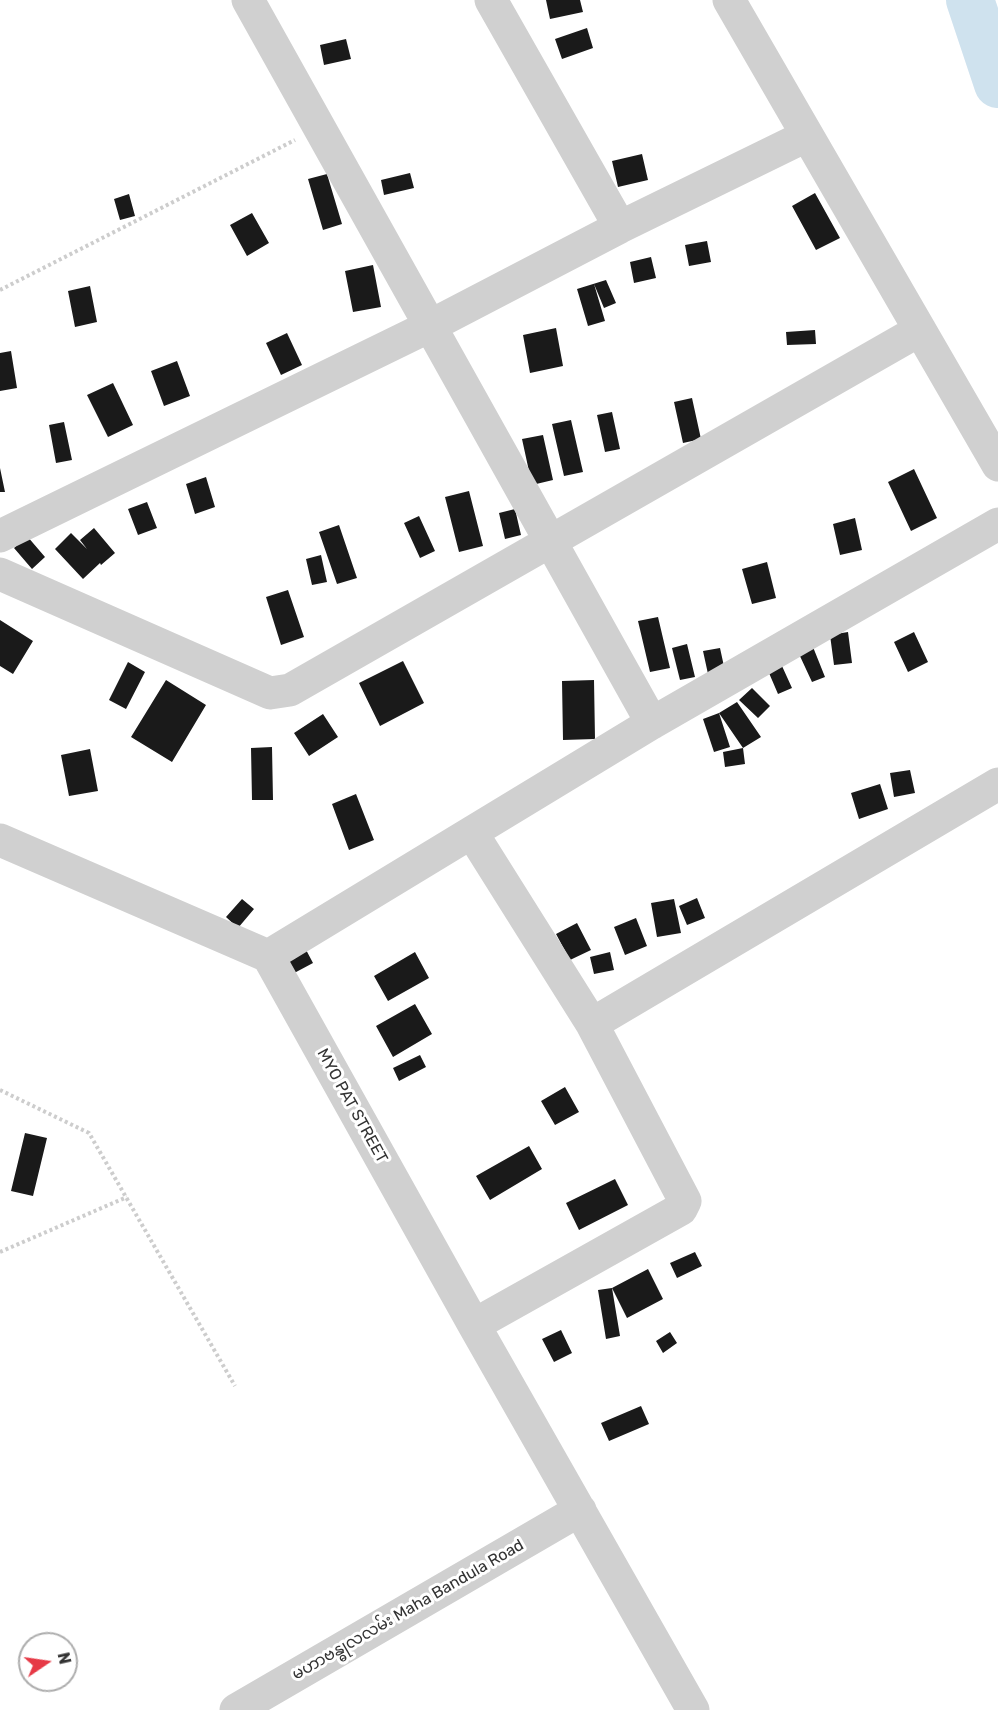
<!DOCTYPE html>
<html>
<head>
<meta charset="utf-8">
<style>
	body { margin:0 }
	#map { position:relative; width:998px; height:1710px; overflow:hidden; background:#fff; font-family:Rubik,sans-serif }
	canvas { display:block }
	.north { position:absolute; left:18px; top:1632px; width:60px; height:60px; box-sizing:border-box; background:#fff; border:2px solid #adadad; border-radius:50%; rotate:77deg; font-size:16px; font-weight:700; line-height:24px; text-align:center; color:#333 }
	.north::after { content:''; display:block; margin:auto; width:21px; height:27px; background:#e63946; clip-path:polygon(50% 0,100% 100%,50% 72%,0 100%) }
</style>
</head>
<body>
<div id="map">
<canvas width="998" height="1710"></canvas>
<div class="north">N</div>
</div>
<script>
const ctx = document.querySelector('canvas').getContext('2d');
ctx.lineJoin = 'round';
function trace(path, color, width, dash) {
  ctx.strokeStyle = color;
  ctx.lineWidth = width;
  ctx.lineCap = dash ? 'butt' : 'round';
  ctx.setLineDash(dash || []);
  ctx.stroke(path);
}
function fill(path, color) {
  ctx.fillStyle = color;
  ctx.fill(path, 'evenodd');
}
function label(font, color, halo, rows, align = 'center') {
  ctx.font = font + ' Rubik,"Noto Sans Myanmar",sans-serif';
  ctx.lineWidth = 6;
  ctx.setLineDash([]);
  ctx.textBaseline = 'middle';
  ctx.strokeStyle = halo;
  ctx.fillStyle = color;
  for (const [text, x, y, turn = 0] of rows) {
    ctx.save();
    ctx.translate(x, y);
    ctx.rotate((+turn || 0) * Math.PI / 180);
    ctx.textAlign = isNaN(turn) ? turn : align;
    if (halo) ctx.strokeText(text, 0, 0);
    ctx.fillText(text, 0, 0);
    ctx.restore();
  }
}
trace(new Path2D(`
	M970,0L998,84`), '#cfe2ee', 48);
fill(new Path2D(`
	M546,0H580L583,12L550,19Z
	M587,28L593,48L562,59L555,39Z
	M346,39L351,59L324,65L320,45Z
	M642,154L648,180L618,187L612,161Z
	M410,173L414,188L384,195L381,180Z
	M327,174L342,224L323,230L308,179Z
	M815,193L840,238L816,250L792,206Z
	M129,194L135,216L120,220L114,199Z
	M252,213L269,243L247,256L230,225Z
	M707,241L711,262L689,266L685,245Z
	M651,257L656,278L634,283L630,262Z
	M373,265L381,307L353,312L345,271Z
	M606,280L616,303L604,308L594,284L605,321L588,326L577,289Z
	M90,286L97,322L75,327L68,291Z
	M556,328L563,366L530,373L523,335Z
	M815,330L816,344L787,345L786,332Z
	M287,333L302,365L281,375L266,343Z
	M11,351L17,388L0,391V353Z
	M177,361L190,396L164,406L151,371Z
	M113,383L133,425L108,437L87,395Z
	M692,398L701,439L683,443L674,402Z
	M612,412L620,449L605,452L597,415Z
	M571,420L583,472L564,476L552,424Z
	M64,422L72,460L56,463L49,425Z
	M543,435L553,480L532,485L522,439Z
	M0,468L5,492H0Z
	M914,469L937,518L911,531L888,482Z
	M206,477L215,507L195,514L186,484Z
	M469,491L483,546L459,552L445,497Z
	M147,502L157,528L138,535L128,509Z
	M515,509L521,535L505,539L499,513Z
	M419,516L435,551L420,558L404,523Z
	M855,518L862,550L840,555L833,524Z
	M339,525L357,578L337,584L319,532Z
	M94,528L115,553L101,565L100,563L83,579L55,549L71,533L87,549L80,540Z
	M27,536L45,557L32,569L14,548Z
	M321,555L327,582L312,585L306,559Z
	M767,562L776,598L752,604L742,569Z
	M288,590L304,637L281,645L266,597Z
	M658,617L670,668L650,672L638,621Z
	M0,620L33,641L13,674L0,666Z
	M848,632L852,663L834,665L830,635Z
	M914,632L928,662L908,672L894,642Z
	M687,644L695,677L680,680L672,648Z
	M813,647L825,677L812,682L799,654Z
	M720,648L725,671L708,674L703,651Z
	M403,661L424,703L380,726L359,683Z
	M128,662L145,672L126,709L109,700Z
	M782,666L792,688L778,694L769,673Z
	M166,680L206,705L172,762L131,737Z
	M594,680L595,739L563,740L562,681Z
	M752,688L770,706L758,718L739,700Z
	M737,702L761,737L743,748L745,764L725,767L723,752L743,748L719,713Z
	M719,713L730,747L714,752L703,719Z
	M323,714L338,737L309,756L294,733Z
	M272,747L273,800H252L251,748Z
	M90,749L98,791L69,796L61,755Z
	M910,770L915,793L894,797L890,773Z
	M880,784L888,809L859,819L851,793Z
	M356,794L374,840L349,850L332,804Z
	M697,898L705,918L687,925L679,906Z
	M242,899L254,909L238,928L226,917Z
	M674,899L681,933L657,937L651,903Z
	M636,918L647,946L625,955L614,927Z
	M577,923L591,950L570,960L556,934Z
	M304,946L313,963L283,979L274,962Z
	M415,952L429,978L388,1001L374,976Z
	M610,952L614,970L594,974L590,957Z
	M415,1004L432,1034L393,1057L376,1026Z
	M420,1055L426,1067L399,1081L393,1068Z
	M565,1087L579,1112L555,1125L541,1101Z
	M25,1133L47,1138L33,1196L11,1191Z
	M529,1146L542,1169L490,1200L476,1176Z
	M615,1179L628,1205L579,1230L566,1203Z
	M695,1252L702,1266L677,1278L670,1263Z
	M648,1269L663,1299L627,1318L612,1288L620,1336L606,1339L598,1290L612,1288Z
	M561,1330L572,1353L554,1362L542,1339Z
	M670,1332L677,1343L663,1353L656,1341Z
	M641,1406L649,1424L609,1441L601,1423Z`), '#1a1a1a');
trace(new Path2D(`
	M0,290L295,140
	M0,1090L89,1133L235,1386
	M0,1252L127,1197`), '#cdcdcd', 4, [3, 3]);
trace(new Path2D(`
	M248,0L652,723
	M491,0L620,227
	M729,0L998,465
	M0,536L430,326L620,227L806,136
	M0,574L270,693L290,690L920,330
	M472,833L592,1024L685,1201L681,1209L474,1325
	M0,840L268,956L474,1325L693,1710
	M268,956L652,723L998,524
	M592,1024L998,784
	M236,1710L580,1510`), '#d0d0d0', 33);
label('16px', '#333', '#fff', [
	["MYO PAT STREET",352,1106,61],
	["မဟာဗန္ဓုလလမ်း Maha Bandula Road",408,1610,-30]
]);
</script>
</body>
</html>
